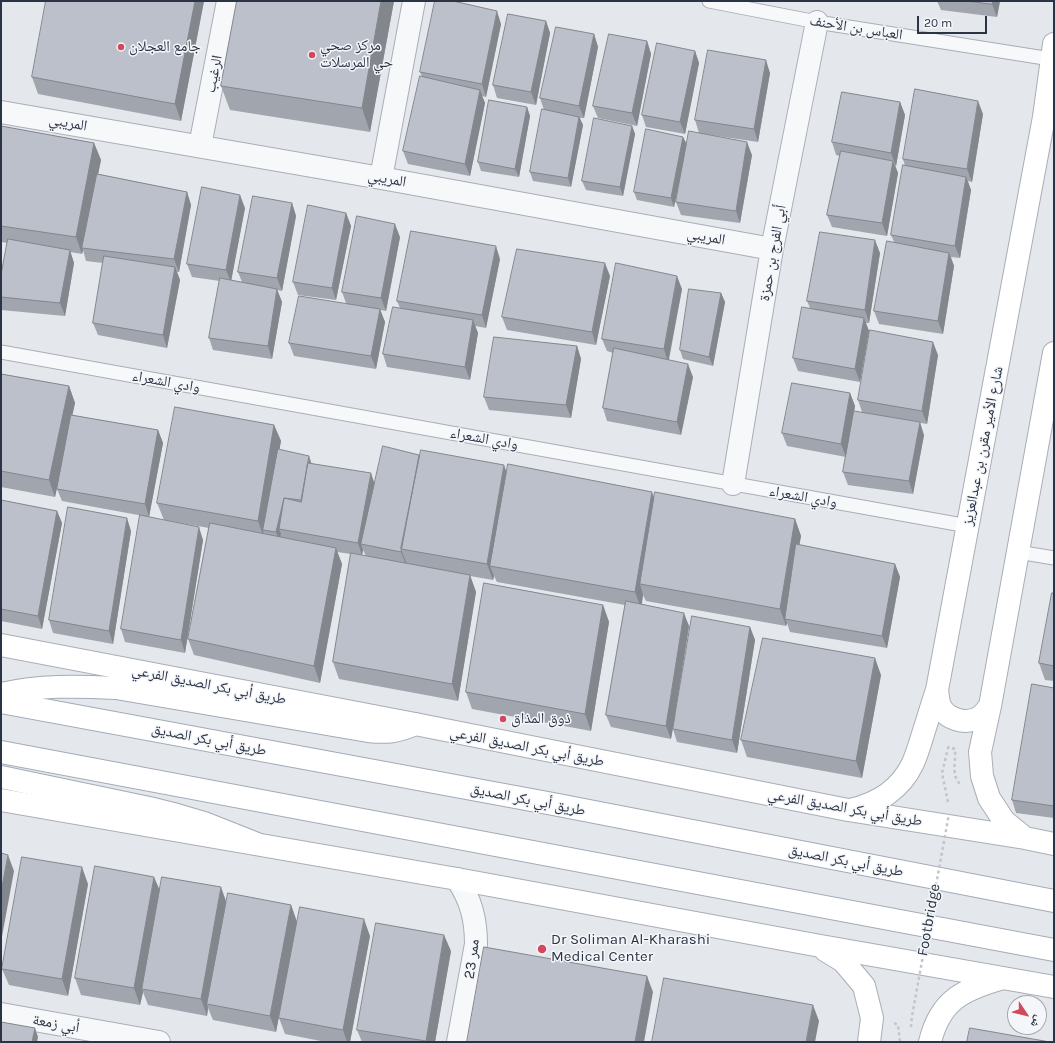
<!DOCTYPE html>
<html>
<head>
<meta charset="utf-8">
<style>
	body { margin:0 }
	#map { position:relative; width:1055px; height:1043px; overflow:hidden; background:#e4e7ec; font-family:Karla,"Noto Naskh Arabic",sans-serif }
	canvas { display:block }
	.frame { position:absolute; inset:0; border:2px solid #2b3445; pointer-events:none }
	.north { position:absolute; left:1007px; top:995px; width:40px; height:40px; box-sizing:border-box; background:#f4f6f9; border:1px solid #a4a8b1; border-radius:50%; rotate:125deg; font-size:11px; font-weight:700; line-height:16px; text-align:center; color:#2b3445 }
	.north::after { content:''; display:block; margin:auto; width:14px; height:18px; background:#d1495b; clip-path:polygon(50% 0,100% 100%,50% 72%,0 100%) }
	.scale { position:absolute; left:917px; top:16px; width:70px; height:18px; box-sizing:border-box; border:2px solid #2b3445; border-top:0; padding-left:5px; font-size:12px; line-height:14px; white-space:nowrap; color:#2b3445; -webkit-text-stroke:3px #f4f6f9; paint-order:stroke }
</style>
</head>
<body>
<div id="map">
<canvas width="1055" height="1043"></canvas>
<div class="frame"></div>
<div class="north">ش</div>
<div class="scale">20 m</div>
</div>
<script>
const ctx = document.querySelector('canvas').getContext('2d');
ctx.lineJoin = 'round';
function trace(path, color, width, dash) {
  ctx.strokeStyle = color;
  ctx.lineWidth = width;
  ctx.lineCap = dash ? 'butt' : 'round';
  ctx.setLineDash(dash || []);
  ctx.stroke(path);
}
function fill(path, color) {
  ctx.fillStyle = color;
  ctx.fill(path, 'evenodd');
}
function label(font, color, halo, rows, align = 'center') {
  ctx.font = font + ' Karla,"Noto Naskh Arabic",sans-serif';
  ctx.lineWidth = 3;
  ctx.setLineDash([]);
  ctx.textBaseline = 'middle';
  ctx.strokeStyle = halo;
  ctx.fillStyle = color;
  for (const [text, x, y, turn = 0] of rows) {
    ctx.save();
    ctx.translate(x, y);
    ctx.rotate((+turn || 0) * Math.PI / 180);
    ctx.textAlign = isNaN(turn) ? turn : align;
    if (halo) ctx.strokeText(text, 0, 0);
    ctx.fillText(text, 0, 0);
    ctx.restore();
  }
}
const lane = new Path2D(`
	M709,1L817,22L1051,59
	M1,352L968,526
	M1018,552L1054,558`);
const street = new Path2D(`
	M1,112L381,178L772,249
	M200,146L228,1
	M381,178L414,1
	M733,484L772,249L817,22
	M457,879C471,900 476,919 476,944L458,1042
	M1,1014L159,1042`);
const secondary = new Path2D(`
	M1,645L415,724L848,810L1025,838L1054,844
	M937,690C938,696 938,703 941,708C948,719 964,724 976,719C982,717 986,711 990,706
	M1,800L457,879L815,945L1054,987
	M850,810C877,804 901,789 913,763C917,754 920,744 923,734C928,719 932,704 937,690L1044,117L1054,44
	M1025,838L1004,821L989,798L982,776L980,752L990,706L1054,353
	M825,950L843,961L864,986L872,1018L869,1042
	M930,1042C940,1001 962,990 1000,979`);
const primary = new Path2D(`
	M1,694C39,685 77,686 116,688L368,731C386,733 398,732 415,724
	M1,702L553,804L1054,901
	M1,752L1054,950
	M1,777L149,808L177,815L204,823L257,844`);
trace(lane, '#a9aeb7', 15);
trace(street, '#a9aeb7', 24);
trace(secondary, '#a9aeb7', 24);
trace(primary, '#a3abb8', 24);
trace(new Path2D(`
	M948,802L942,773L948,748L949,747L955,749C956,760 951,776 960,784
	M894,1023L898,1025L900,1042`), '#c2c5cb', 2.5, [3, 3]);
trace(lane, '#f7f8fa', 13);
trace(street, '#f7f8fa', 22);
trace(secondary, '#fff', 22);
trace(primary, '#fff', 22);
trace(new Path2D(`
	M911,1027L912,1016L949,814`), '#c2c5cb', 2.5, [3, 3]);
fill(new Path2D(`
	M204,1L181,121L38,94L32,77Z
	M237,1H394L370,132L230,110L221,86Z
	M937,1H1000L997,17L941,10Z
	M546,21L550,33L536,105L497,98L493,85Z
	M501,24L486,97L482,96L485,103L470,176L408,164L403,151L422,77L420,72Z
	M594,34L598,47L584,118H580L583,125L571,187L533,181L530,172L544,110L540,98Z
	M647,41L651,54L637,126L598,118L593,106Z
	M695,51L699,63L685,134L646,127L642,115Z
	M770,73L758,142L704,134L752,155L740,223L681,215L676,202L699,133L695,120Z
	M900,102L905,115L896,166L895,165L898,173L887,236L832,227L827,215L840,156L836,155L832,142Z
	M527,107L530,116L519,177L481,171L478,162Z
	M983,114L972,182L968,181L971,190L960,258L951,257L954,266L943,334L879,324L874,311L894,242L891,235L905,166L903,159Z
	M1,126L94,143L101,160L98,174L187,192L191,205L179,272H177L180,280L167,348L98,335L93,323L103,263L86,261L83,250L82,254L70,252L74,263L65,316L1,310V275L8,243L1,242Z
	M632,126L635,134L623,196L586,190L582,181Z
	M683,137L687,145L674,207L637,200L634,192Z
	M292,203L296,216L282,291L277,290L282,302L272,359L213,350L209,338L220,281L192,277L187,264L245,208L231,280L242,282L238,272Z
	M346,213L351,226L336,300L298,295L293,282Z
	M400,237L386,311L380,310L385,322L376,369L294,356L289,343L346,303L342,292Z
	M880,253L869,323H866L869,331L860,382L798,371L793,358L810,308L807,301Z
	M500,259L486,328L475,326L478,333L470,380L387,367L383,354L400,308L397,301Z
	M610,276L596,345L507,330L502,317Z
	M682,289L669,360L693,377L681,435L607,421L603,408L613,353L607,351L602,339Z
	M721,293L725,302L713,366L683,359L680,350Z
	M577,346L581,359L571,418L489,410L484,397Z
	M938,355L927,424L910,421L924,435L913,494L848,485L843,472L846,457L787,446L782,433L850,393L855,406L853,417L862,412L858,400Z
	M1,374L69,386L75,403L72,415L158,430L163,443L149,517L62,501L57,489L62,466L55,497L1,487Z
	M274,425L281,441L279,450L311,463L375,484L419,455L506,472L654,497L795,519L801,536L799,545L895,564L900,577L887,648L790,632L787,623L786,626L646,601L643,595L642,604L689,626L675,716L750,627L755,640L737,753L677,742L673,729L671,739L611,727L606,715L625,605L497,582L494,576L493,580L470,576L476,592L458,701L339,679L333,662L351,554L337,552L342,564L320,683L194,655L188,639L209,528L164,520L203,540L185,653L125,642L121,629L164,520L157,503ZM363,550L366,556L362,555Z
	M1,500L57,511L62,523L42,629L1,621Z
	M131,531L113,644L53,633L49,620Z
	M1054,593V681L1045,680L1039,663Z
	M603,605L609,622L591,731L472,709L466,692Z
	M881,675L862,778L747,757L741,740Z
	M1054,688V818L1016,813L1012,800Z
	M88,884L68,996L9,985L2,969Z
	M159,890L226,902L291,905L297,922L276,1032L213,1020L208,1008L207,1016L148,1005L143,992L140,1005L81,995L75,978Z
	M370,936L350,1042H326L285,1034L279,1018Z
	M451,951L435,1042H362L357,1030Z`), '#a1a5ae');
fill(new Path2D(`
	M195,1H204L181,121L175,104Z
	M381,1H394L370,132L362,108Z
	M993,1H1000L997,17L992,4Z
	M497,11L501,24L486,97L482,84Z
	M546,21L550,33L536,105L531,92Z
	M594,34L598,47L584,118L579,106Z
	M647,41L651,54L637,126L632,113Z
	M695,51L699,63L685,134L680,122Z
	M766,60L770,73L758,142L754,129Z
	M480,90L485,103L470,176L465,164Z
	M978,101L983,114L972,182L967,169Z
	M900,102L905,115L896,166L891,153Z
	M527,107L530,116L519,177L515,169Z
	M579,117L583,125L571,187L568,178Z
	M632,126L635,134L623,196L620,187Z
	M683,137L687,145L674,207L671,198Z
	M747,142L752,155L740,223L736,211Z
	M94,143L101,160L83,248H82L83,250L82,254L76,237Z
	M893,161L898,173L887,236L882,223Z
	M966,177L971,190L960,258L955,246Z
	M187,192L191,205L179,272L174,259Z
	M240,195L245,208L231,282L226,270Z
	M292,203L296,216L282,291L277,278Z
	M346,213L351,226L336,300L332,288Z
	M395,224L400,237L386,311L381,298Z
	M875,240L880,253L869,323L865,310Z
	M496,246L500,259L486,328L482,315Z
	M70,250L74,263L65,316L60,303Z
	M949,253L954,266L943,334L938,321Z
	M605,263L610,276L596,345L592,332Z
	M175,267L180,280L167,348L163,335Z
	M677,276L682,289L668,362L664,349Z
	M277,289L282,302L272,359L268,346Z
	M721,293L725,302L713,366L709,357Z
	M380,309L385,322L376,369L371,356Z
	M864,318L869,331L860,382L855,369Z
	M473,320L478,333L470,380L465,367Z
	M933,342L938,355L927,424L922,411Z
	M577,346L581,359L571,418L566,405Z
	M688,364L693,377L681,435L677,422Z
	M69,386L75,403L55,497L49,480Z
	M850,393L855,406L846,457L841,444Z
	M920,422L924,435L913,494L909,481Z
	M274,425L281,441L265,530H263L264,535V538L258,521Z
	M158,430L163,443L149,517L145,504Z
	M309,456L312,465L302,500Z
	M504,465L510,482L490,566L494,576L493,580L487,564Z
	M371,473L375,485L361,544L363,550L362,556L358,543Z
	M652,492L658,509L640,584L643,595L641,608L635,592Z
	M284,498L279,529L281,534L279,540L276,532Z
	M57,511L62,523L42,629L38,616Z
	M127,518L131,531L113,644L109,631Z
	M795,519L801,536L787,620L785,619L787,623L786,626L780,609Z
	M199,527L203,540L185,653L181,640Z
	M336,548L342,564L320,683L314,666Z
	M401,549L406,562V565L401,552Z
	M895,564L900,577L887,648L882,636Z
	M470,575L476,592L458,701L452,684Z
	M603,605L609,622L591,731L585,714Z
	M684,613L689,626L671,739L666,726Z
	M750,627L755,640L737,753L732,740Z
	M875,658L881,675L862,778L856,761Z
	M8,855L14,871L1,942V892Z
	M82,867L88,884L68,996L62,979Z
	M154,877L161,893L142,989L143,992L140,1005L134,988Z
	M221,887L227,904L207,1004L208,1008L207,1016L201,999Z
	M291,905L297,922L276,1032L270,1016Z
	M364,919L370,936L350,1042H347L343,1030Z
	M444,935L451,951L435,1042H426Z
	M647,976L653,992L644,1042H635Z
	M813,1005L819,1021L815,1042H806Z
	M35,1028L38,1037L37,1042H32Z`), '#83868d');
const building = new Path2D(`
	M46,1H195L175,104L32,77Z
	M237,1H381L362,108L221,86Z
	M435,1H453L497,11L482,84L420,72Z
	M968,1H993L992,4Z
	M508,14L546,21L531,92L493,85Z
	M556,27L594,34L579,106L540,98Z
	M609,34L647,41L632,113L593,106Z
	M657,43L695,51L680,122L642,115Z
	M708,50L766,60L754,129L695,120Z
	M420,76L480,90L465,164L403,151Z
	M915,89L978,101L967,169L903,159Z
	M842,92L900,102L891,153L832,142Z
	M489,100L527,107L515,169L478,162Z
	M542,109L579,117L568,178L530,172Z
	M594,118L632,126L620,187L582,181Z
	M1,126L94,143L76,237L1,226Z
	M646,129L683,137L671,198L634,192Z
	M689,131L747,142L736,211L676,202Z
	M841,151L893,161L882,223L827,215Z
	M903,165L966,177L955,246L891,235Z
	M97,174L187,192L174,259L82,248Z
	M202,187L240,195L226,270L187,264Z
	M253,196L292,203L277,278L238,272Z
	M308,205L346,213L332,288L293,282Z
	M357,216L395,224L381,298L342,292Z
	M411,231L496,246L482,315L397,301Z
	M820,232L875,240L865,310L807,301Z
	M8,239L70,250L60,303L1,297V275Z
	M887,241L949,253L938,321L874,311Z
	M517,249L605,263L592,332L502,317Z
	M104,256L175,267L163,335L93,323Z
	M616,263L677,276L664,349L602,339Z
	M220,278L277,289L268,346L209,338Z
	M689,289L721,293L709,357L680,350Z
	M299,296L380,309L371,356L289,343Z
	M393,307L473,320L465,367L383,354Z
	M802,307L864,318L855,369L793,358Z
	M870,330L933,342L922,411L858,400Z
	M494,337L577,346L566,405L484,397Z
	M614,348L688,364L677,422L603,408Z
	M1,374L69,386L49,480L1,471Z
	M792,383L850,393L841,444L782,433Z
	M175,407L274,425L258,521L157,503Z
	M854,411L920,422L909,481L843,472Z
	M71,415L158,430L145,504L57,489Z
	M383,446L419,455L401,552L361,544Z
	M278,449L309,456L301,500L284,498L276,532L263,530Z
	M421,450L504,465L487,564L401,549Z
	M308,463L371,473L358,543L279,529L284,498L301,502Z
	M508,464L652,492L635,592L490,566Z
	M655,492L795,519L780,609L640,584Z
	M1,500L57,511L38,616L1,609Z
	M68,507L127,518L109,631L49,620Z
	M140,515L199,527L181,640L121,629Z
	M210,523L336,548L314,666L188,639Z
	M796,544L895,564L882,636L785,619Z
	M351,553L470,575L452,684L333,662Z
	M484,583L603,605L585,714L466,692Z
	M1052,593H1054V666L1039,663Z
	M626,601L684,613L666,726L606,715Z
	M692,616L750,627L732,740L673,729Z
	M763,638L875,658L856,761L741,740Z
	M1032,684L1054,688V806L1012,800Z
	M1,853L8,855L1,892Z
	M22,857L82,867L62,979L2,969Z
	M95,866L154,877L134,988L75,978Z
	M162,877L221,887L201,999L142,989Z
	M228,893L291,905L270,1016L207,1004Z
	M300,907L364,919L343,1030L279,1018Z
	M376,923L444,935L426,1041L357,1030Z
	M484,947L647,976L635,1042H467Z
	M664,978L813,1005L806,1042H652Z
	M1,1022L35,1028L32,1042H1Z
	M970,1028L1050,1042H967Z`);
fill(building, '#bbc0ca');
trace(building, '#83868d', 1);
for (const [x, y, r, color] of [
	[121,47,4,"#d1495b"],
	[312,55,4,"#d1495b"],
	[503,719,4,"#d1495b"],
	[542,949,5,"#d1495b"]
]) {
  const dot = new Path2D();
  dot.arc(x, y, r, 0, 2 * Math.PI);
  ctx.fillStyle = color;
  ctx.fill(dot);
  trace(dot, '#f4f6f9', 1.5);
}
label('15px', '#2b3445', '#f4f6f9', [
	["العباس بن الأحنف",856,28,9],
	["الرغيب",214,74,-79],
	["المريبي",68,123,10],
	["المريبي",387,179,10],
	["المريبي",706,237,10],
	["أبي الفرج بن حمزة",773,253,-80],
	["وادي الشعراء",166,382,10],
	["وادي الشعراء",484,439,10],
	["شارع الأمير مقرن بن عبدالعزيز",983,446,-79],
	["وادي الشعراء",803,497,10],
	["طريق أبي بكر الصديق الفرعي",209,685,11],
	["طريق أبي بكر الصديق",209,740,11],
	["طريق أبي بكر الصديق الفرعي",527,747,11],
	["طريق أبي بكر الصديق",528,800,11],
	["طريق أبي بكر الصديق الفرعي",845,808,10],
	["طريق أبي بكر الصديق",846,861,11],
	["Footbridge",929,920,-80],
	["ممر 23",472,959,-82],
	["أبي زمعة",56,1024,10]
]);
label('15px', '#2b3445', '#f4f6f9', [
	["مركز صحي",320,46],
	["حي المرسلات",320,63],
	["جامع العجلان",129,47],
	["ذوق المذاق",511,719],
	["Dr Soliman Al-Kharashi",551,940],
	["Medical Center",551,957]
], 'left');
</script>
</body>
</html>
